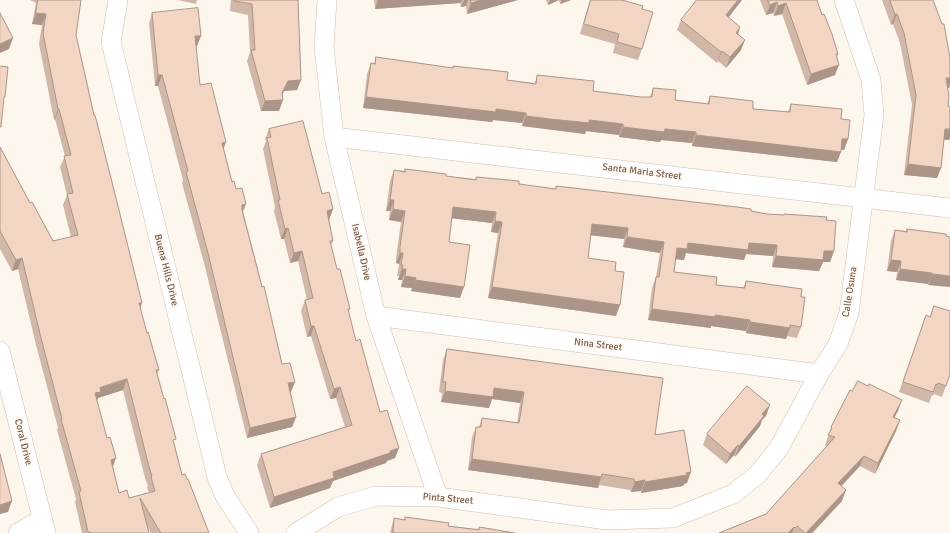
<!DOCTYPE html>
<html>
<head>
<meta charset="utf-8">
<style>
	body { margin:0 }
	canvas { display:block; background:#fdf6ec }
</style>
</head>
<body>
<canvas width="950" height="533"></canvas>
<script>
const ctx = document.querySelector('canvas').getContext('2d');
ctx.lineJoin = 'round';
function trace(path, color, width, dash) {
  ctx.strokeStyle = color;
  ctx.lineWidth = width;
  ctx.lineCap = dash ? 'butt' : 'round';
  ctx.setLineDash(dash || []);
  ctx.stroke(path);
}
function fill(path, color) {
  ctx.fillStyle = color;
  ctx.fill(path, 'evenodd');
}
function label(font, color, halo, rows, align = 'center') {
  ctx.font = font + ' Signika,sans-serif';
  ctx.lineWidth = 3.5;
  ctx.setLineDash([]);
  ctx.textBaseline = 'middle';
  ctx.strokeStyle = halo;
  ctx.fillStyle = color;
  for (const [text, x, y, turn = 0] of rows) {
    ctx.save();
    ctx.translate(x, y);
    ctx.rotate((+turn || 0) * Math.PI / 180);
    ctx.textAlign = isNaN(turn) ? turn : align;
    if (halo) ctx.strokeText(text, 0, 0);
    ctx.fillText(text, 0, 0);
    ctx.restore();
  }
}
const minor = new Path2D(`
	M118,0L111,42L217,477L225,496L249,533
	M327,0L324,47L334,137L376,316L438,497
	M334,137L950,208
	M376,316L819,374
	M0,351L46,533
	M18,533L42,519
	M296,533L338,507L376,496L438,497L607,520L673,518L733,494L757,475L779,448L819,374L838,344L849,313L874,115L871,80L844,0`);
trace(minor, '#d1beb0', 20);
trace(minor, '#fff', 19);
fill(new Path2D(`
	M30,0H81L76,35L94,115L142,303L140,308L147,333L159,370L157,374L182,475L209,533H151L148,528L149,533H82L75,502L76,499L57,430L58,428L36,345L18,269L12,271L0,249V147L30,203L53,241L71,237L63,205L67,195L60,167L65,156L55,119L54,120L39,44L42,25L32,24L36,3ZM123,390L145,478L148,486L147,487L149,493L129,498L119,493L97,400L98,398Z
	M178,0H197L196,4Z
	M231,0H298L301,80L297,90L284,91L282,95L279,111H261L247,61L250,52L248,15L230,11Z
	M374,0H518L467,14L466,6L461,7L460,3L375,9Z
	M546,0H571L560,4L559,0L548,5Z
	M590,0H622L642,9V49L638,60L613,53L615,44L580,34Z
	M760,0H817L822,15L838,54L837,58L835,75L807,85L782,14L774,16L773,13L766,15Z
	M882,0H933L949,88H948L949,140H944L941,168L937,178L904,175L912,105L900,43L893,24L891,25Z
	M741,1L728,17L740,27L738,34L741,50L726,68L718,61L717,63L677,30L681,20Z
	M152,13L197,46H196L200,85L224,149L232,182L243,211L282,364L291,392V393L296,417L292,427L247,438L204,263L182,183L183,180L158,86H155L149,23Z
	M376,57L452,68L453,66L507,80L535,83L537,75L593,91L641,97H650L653,88L675,100L707,104L710,96L753,109L788,112L791,104L841,119L848,139L844,150H841L837,162L692,146V143L661,140L660,142L619,137V135L586,131L585,134L546,129L522,126V123L493,120L492,122L363,108L367,74L371,63L374,64Z
	M269,129L333,209L329,220L333,241L331,245L337,269L350,309L348,312L356,341L395,458L387,461L386,463L333,481L330,488L270,508L257,465L261,454L345,427L336,398L330,399L311,336L307,337L301,311L305,300H307L298,261L290,263L284,239H281L274,211L275,207L263,149L266,141L265,139Z
	M405,169L446,176L476,179V177L519,184L555,189L556,186L767,214L784,215V214L826,220L834,251L830,262H823L819,271L772,267L773,256L746,254L744,260L686,253L684,260L676,259L674,272L716,285L743,288L746,281L801,297V327L797,338L787,336L786,339L746,333V331L711,326V328L648,320L652,288L656,277L660,253L623,247L624,239L591,235L588,258L615,271L616,316L488,298L498,233L491,232L492,223L452,218L449,242L460,298L411,291L412,288L401,287L402,280H398L399,276H397L399,264L396,263V258L401,222L389,220L390,211H386L390,181L394,170L404,171Z
	M907,229L950,237L928,285L929,284L896,280L897,272L887,271L891,241L895,230L906,231Z
	M926,315L930,317L950,374L942,397L934,394L933,396L932,395L929,403L899,392Z
	M447,349L655,435L687,483L684,484L683,486L641,493V491L631,492L630,490L599,485L598,488L468,470L472,437L476,427H479L482,418L517,423L520,403L492,399L489,408L441,402L442,393L439,392L443,360Z
	M898,411L894,418L900,420L896,431L875,474L860,466L841,486L842,501L812,533H719L766,514L827,446H825L831,427Z
	M766,416L762,420L760,426L735,457L734,455L726,464L703,445L707,434Z
	M405,517L448,526L478,529L479,527L515,533H390L391,529L394,518L405,520Z`), '#d1b7a8');
fill(new Path2D(`
	M378,0H462L460,3L375,9Z
	M464,0H468L466,6L461,7Z
	M482,0H518L467,14L471,3Z
	M550,0H559L548,5Z
	M562,0H571L560,4Z
	M738,0H742L722,26L726,15Z
	M777,2L773,13L766,15L770,5Z
	M786,3L782,14L774,16L778,6Z
	M36,13L46,14L42,25L32,24Z
	M895,14H897L893,24L891,25Z
	M740,27L737,38L736,33Z
	M195,36H201L197,46L191,47Z
	M13,38L9,49L0,53V44Z
	M745,40L741,50L726,68L730,57Z
	M722,51L718,61L717,63L721,52Z
	M839,65L835,75L807,85L811,74Z
	M158,75H162L158,86H155Z
	M946,78H950V86L949,88L942,89Z
	M301,80L297,90L284,91L280,100H283L279,111H261L265,101L282,93L288,81Z
	M366,97L496,109L526,113L522,123L493,120L492,122L363,108Z
	M58,109H59L55,119L54,120Z
	M526,116L589,120L623,124L619,135L586,131L585,134L522,126Z
	M623,127L665,129L696,132L692,143L661,140L660,142L619,137Z
	M945,129H950V138L949,140L941,139Z
	M696,135L841,152L837,162L692,146Z
	M842,139H848L844,150L838,149Z
	M226,142L222,153V143Z
	M908,164L941,168L937,178L904,175Z
	M390,200H394L390,211H386Z
	M246,204L242,214V205Z
	M453,207L496,212L492,223L449,218Z
	M333,209L329,220L323,221L327,211Z
	M393,209L405,211L401,222L389,220Z
	M495,221L502,222L498,233L491,232Z
	M592,224L628,228L624,239L588,235Z
	M288,228L284,239H281L285,229Z
	M627,237L664,242L660,253L623,247Z
	M688,243H749L777,245L773,256L746,254L744,260L686,253L684,260L673,259L677,248Z
	M302,251L298,261L290,263L294,253Z
	M824,251H834L830,262H823L819,271L772,267L776,256Z
	M400,253H403L399,264L396,263Z
	M22,258L18,269L12,271L16,260Z
	M891,260L901,261L897,272L887,271Z
	M402,269H406L402,280H398Z
	M900,269L932,273L929,284L896,280Z
	M932,274L950,276V287L928,285Z
	M405,276L416,278L412,288L401,287Z
	M415,280L464,287L460,298L411,291Z
	M492,287L620,305L616,316L488,298Z
	M139,303H142L138,313Z
	M652,309L715,315L750,320L746,331L711,326V328L648,320Z
	M750,322L790,328L786,339L746,333Z
	M311,326H314L311,336L307,337Z
	M127,379L123,390L98,398L97,402L95,393L100,388Z
	M295,382L291,392L284,394L288,383Z
	M340,387L336,398L330,399L334,389Z
	M494,388L524,392L520,403L492,399L489,408L441,402L445,391Z
	M902,400L898,411L889,427L893,417Z
	M770,405L766,416L762,420L760,426L735,457L739,446L762,414Z
	M296,417L292,427L247,438L250,428Z
	M900,420L896,431L875,474L878,463Z
	M738,445L734,455L726,464L730,454Z
	M399,448L395,458L387,461L386,463L333,481L330,488L270,508L274,497L333,472L390,451Z
	M864,456L860,466L834,494L838,483Z
	M116,458L112,469L111,460Z
	M472,459L601,477L598,488L468,470Z
	M691,472L687,483L684,484L683,486L641,493L645,482Z
	M645,480L641,491L631,492L635,482Z
	M846,490L842,501L815,530L812,533H806Z
	M12,501L8,512L0,514V505Z
	M794,527L792,533H788Z`), '#aa9588');
const building = new Path2D(`
	M38,0H81L76,35L94,115H95L115,194L142,303H139L147,333L148,332L159,370H156L164,399L165,398L176,439L173,440L182,475L185,474L187,479H188L209,533H161L140,498L149,533H91L90,532H88L79,492L81,491L61,419H62L40,334L22,258L16,260L0,231V147L30,203L32,202L53,241L78,235L67,194L73,193L64,156L71,155L59,109H58L43,33L46,14L36,13ZM127,379L149,467L152,476L151,477L155,491L129,498L127,490L119,493L111,460L116,458L110,437L107,438L95,393L101,392L100,388Z
	M234,0H298L301,80L288,81L282,93L283,100L265,101L251,50H255L252,4L234,1Z
	M471,0H482L471,3Z
	M591,0H622L643,6L642,9L653,12L642,49L617,42L619,34L584,24Z
	M697,0H738L726,15L740,27L736,33L745,40L730,57L722,51L721,52L681,20Z
	M768,0H817L822,15L824,14L832,34L838,54H836L839,65L811,74L786,3L778,6L777,2L770,5Z
	M890,0H933L942,24H944L950,58V78H946L949,96L948,106H950V129H945L941,168L908,164L916,95L904,33L897,14H895Z
	M198,8L201,36H195L200,85L211,83L226,142L222,143L232,182L234,181L236,189L242,188L246,204L242,205V210L262,287L264,286L282,364L290,363L295,382L288,383L296,417L250,428L208,253L186,172L188,171L162,75H158L152,13Z
	M0,13L13,38L0,44Z
	M376,57L453,68V66L508,72L507,80L536,84L537,75L594,81L593,91L641,97H652L653,88L676,90L675,100L709,104L710,96L753,101V109L790,112L791,104L842,109L841,119L850,120L848,139H842L841,152L696,135V132L665,129L664,132L623,127V124L589,120V123L550,119L526,116V113L496,109V112L366,97L371,63L375,64Z
	M0,66L8,67L5,97H4L1,127H0Z
	M303,121L322,194L329,192L333,209L327,211L333,241H330L337,269H340L350,309H348L356,341L360,339L380,412L387,410L399,448L390,451V453L333,472L334,478L274,497L261,454L352,425L340,387L334,389L314,326H311L305,300L313,298L302,251L294,253L288,228L285,229L278,200H280L267,138L271,137L269,129Z
	M405,169L446,174V176L476,180V177L519,181V184L556,189V186L737,207L751,209V211L767,214L784,215V214L827,217L826,220L836,221L834,251H824L823,260L776,256L777,245L749,243L748,250L688,243L687,249L677,248L674,272L717,277L716,285L745,288L746,281L802,289L801,297H805L801,327L790,325V328L750,322V320L715,315V317L652,309L656,277H659L664,242L627,237L628,228L592,224L588,258L616,262L615,271L624,272L620,305L492,287L502,222L495,221L496,212L453,207L449,242L470,245L464,287L415,280L416,278L405,276L406,269H402L403,265H401L403,253H400V247L405,211L393,209L394,200H390L394,170L405,172Z
	M907,229L946,234V236L950,237V276L932,274V273L900,269L901,261L891,260L895,230L907,232Z
	M934,306L950,311V374L946,386L938,383L937,385L936,384L933,392L903,382L926,315L930,317Z
	M447,349L663,378L655,435L684,430L691,472L686,473L687,475L645,482V480L635,482L634,479L602,474L601,477L472,459L476,427H481L482,418L519,423L524,392L494,388L493,397L445,391L446,382H443Z
	M858,381L868,386L869,384L902,400L893,417L900,420L878,463L864,456L838,483L846,490L806,533H805L797,526L795,528L794,527L788,533H719L766,514L835,437L828,435L832,428L831,427L850,390L852,391Z
	M747,386L770,405L762,414L764,416L745,439L739,446L738,445L730,454L707,434Z
	M0,454L12,501L0,505Z
	M405,517L449,523L448,526L479,530V527L515,533H393L394,518L405,520Z`);
fill(building, '#f3d5c3');
trace(building, '#aa9588', 1);
label('10px', '#7a5c4d', '#fffaf3', [
	["Santa Maria Street",642,172,7],
	["Isabella Drive",361,252,77],
	["Buena Hills Drive",166,270,76],
	["Calle Osuna",850,292,-81],
	["Nina Street",598,345,7],
	["Coral Drive",23,442,76],
	["Pinta Street",448,499,5]
]);
</script>
</body>
</html>
